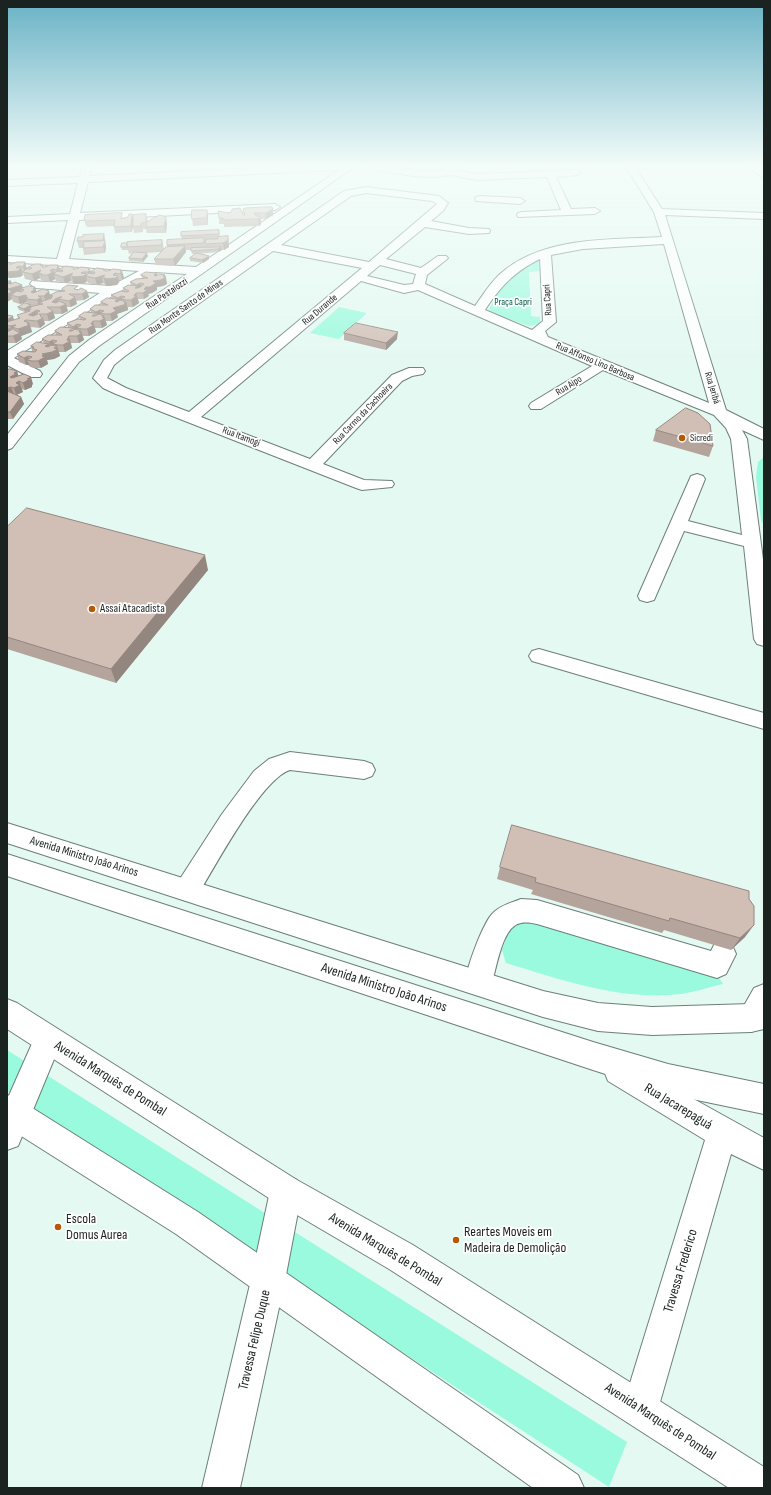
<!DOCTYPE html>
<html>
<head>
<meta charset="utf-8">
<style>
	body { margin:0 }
	#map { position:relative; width:771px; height:1495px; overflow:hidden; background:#e4f9f2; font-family:"Sofia Sans Condensed",sans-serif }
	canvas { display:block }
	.frame { position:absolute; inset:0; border:8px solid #1b2320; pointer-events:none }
</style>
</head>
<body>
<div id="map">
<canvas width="771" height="1495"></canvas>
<div class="frame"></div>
</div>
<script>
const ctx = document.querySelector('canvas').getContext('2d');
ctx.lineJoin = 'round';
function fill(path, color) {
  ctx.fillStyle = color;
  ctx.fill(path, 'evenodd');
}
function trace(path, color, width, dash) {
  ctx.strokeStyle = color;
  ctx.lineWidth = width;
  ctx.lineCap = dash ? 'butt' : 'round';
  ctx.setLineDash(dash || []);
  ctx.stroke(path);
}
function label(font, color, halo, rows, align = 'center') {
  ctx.font = font + ' "Sofia Sans Condensed",sans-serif';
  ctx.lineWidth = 3.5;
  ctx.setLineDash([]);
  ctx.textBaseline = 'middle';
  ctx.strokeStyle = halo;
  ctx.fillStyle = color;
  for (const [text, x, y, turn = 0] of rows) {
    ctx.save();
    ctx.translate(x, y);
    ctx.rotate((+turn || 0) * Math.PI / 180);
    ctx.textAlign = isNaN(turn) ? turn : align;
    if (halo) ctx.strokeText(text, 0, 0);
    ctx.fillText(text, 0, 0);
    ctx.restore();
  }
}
fill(new Path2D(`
	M538,259L540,271L529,272L531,316L540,317V324L529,326L488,312C500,284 513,274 538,259Z
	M339,307L367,313L339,339L310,333Z
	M764,457V526L761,520L756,477L758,462Z
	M528,921L716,973L723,984C709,987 695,992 681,994C621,1001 562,980 506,963L502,950L507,936L515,925Z
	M7,1050L627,1442L609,1487L305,1289L7,1091Z`), '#99fadd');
const minor = new Path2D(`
	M82,167H92L89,176L274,167H354L99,346L79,362L12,448L7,450V435L69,356L89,340L187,274L155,272L117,293L14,358L40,371L42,374L40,377H30L7,365V351L100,293L36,288L30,284L32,281L111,286L139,271L7,262V256L57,259L68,220L7,223V217L70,214L78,183L7,186V180L80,177ZM339,170L196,267L69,259L79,220L275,210L280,207L275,204L80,213L88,182Z
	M371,167H392L424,171L447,170V167H457L456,170L477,174L575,170L578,171L580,173L578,175L556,177L571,209L595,208L600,211L595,214L518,217L517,215L518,213L522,212L561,210L547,177L477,180L451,175L434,177L413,176L375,170Z
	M626,167H635L662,209L764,213V219L665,215L726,410L764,429V440L742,430L747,439L764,567V646L757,644L754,639L744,546L684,531L654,600L647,602L640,600L638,596L691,476L697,474L703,476L705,479L688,521L742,535L731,439L726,428L714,415L603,370L541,409H531L529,406L531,403L592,366L418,290L404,293L361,281L201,417L310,459L392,375L409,368H423L425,371L423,374L412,376L402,381L323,464L364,480L392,481L394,484L392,487L362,490L356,488L116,394L103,388L93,378L104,360L115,350L344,191L366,187L439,196L448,203L443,211L431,221L469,228L489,229L490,231L489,233L469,234L425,227L386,259L421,268L438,256H446L448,258L446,260L427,275L425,284L475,306C483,295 490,283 500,274C543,236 608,240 662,237L654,212ZM366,193L432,201L437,204L369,262L281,245L351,196ZM664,244L709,403L548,337L545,331L556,322L551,255L583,249ZM273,251L362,268L189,412L126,388L107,378L114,365L125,356ZM540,259L543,321L532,330L485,310C500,287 515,271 540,259ZM380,265L416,274L413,284L404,285L367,276Z
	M748,167H759L764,171V179Z
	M480,196L520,198L525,201L520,204L476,201L475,199L476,197Z
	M539,649L764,713V729L532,661L529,656L532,651Z
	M290,752L364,761L372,764L375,770L372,776L364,779L290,770C261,779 213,870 196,898L187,901L178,898L174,890L178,882L222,814L254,771L269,759Z
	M521,899L537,900L711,951L714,945L723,942L732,945L736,954L726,974L717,978L537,924C532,923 526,922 521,923C500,926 496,976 489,992L479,996L469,992C468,990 466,986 466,984C464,972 484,921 493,913C501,905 511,903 521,899Z
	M764,984V1022L761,1028L751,1032L741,1028L737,1018L754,988Z
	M48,1026L58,1030L62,1040L18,1146L7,1150V1100L38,1030Z
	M618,1057L764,1138V1170L731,1154L658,1409L653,1422L640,1427L627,1422L622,1409L705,1140L608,1081L604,1071L608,1061Z
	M286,1175L297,1180L302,1191L285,1280L240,1488H202L251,1280L270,1191L275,1180Z`);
const major = new Path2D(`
	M7,823L543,991L598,1003L652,1007L751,1004L764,1001V1029L751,1032L652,1035L598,1031L543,1017L7,843Z
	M7,854L593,1042L668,1064L764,1084V1114L668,1094L593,1070L7,876Z
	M7,999L17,1003L297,1180L413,1245L764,1467V1488H729L389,1269L275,1202L7,1029Z
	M7,1095L18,1099L198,1212L578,1475L584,1488H533L176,1234L7,1127Z`);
trace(minor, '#6c7f78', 2);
trace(major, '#6c7f78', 2);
fill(minor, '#fff');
fill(major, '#fff');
fill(new Path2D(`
	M272,207L273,215L266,219H261V224L259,226L224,227V224H219V218L244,215L243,209Z
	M207,210L208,216V225L193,226L192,219Z
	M146,214L148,222L167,223L166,233H147L146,229H143V232L134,233L133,226L132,232L115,233L114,226L88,227L86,226L84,220L123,219L133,217Z
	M219,230L220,237L228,236L229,247L224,250H222L218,252L198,254L209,259L203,263L190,261V258L196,254H192L191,250H186V252L175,266L156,265L154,259L161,252L145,253L148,256L143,262L129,261V258L132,253L129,254L128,250H122L121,247L162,240L164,249L167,246V245L182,239L181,236Z
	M104,234L106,247L105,253L84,255L83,248H79L77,241Z
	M7,261L8,262V263H10V264H12L17,262L28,269L27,268L42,266L44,267L58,265L60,269L74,268L75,269L89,268L91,272L104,269V270L106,271H108L121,270L124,278L122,280H119V282L117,285L106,286V284H104L103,283L97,285L88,283L87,281L85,283L74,284L71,281L65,283L56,281L55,279L50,282L43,281L42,280H41L40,278L34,281L25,279L23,273H22L23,275L20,277L9,278L8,277H7Z
	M141,275H157L166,277L167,284L163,286L157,287V290L152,293L148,294L149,296L144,299H138L139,303L133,307H128V310L117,314L118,317L112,321H106L107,325L102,328H95L96,332L89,336H83L84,340L79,343H71L72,348L65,352H59L60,356L54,359L47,360L48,364L41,368H35L30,367L29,364L26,365L19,362L17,354L32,351L31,346L44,343L42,339L56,335L55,331L68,328L67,323L80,320L79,316L91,313L90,309L102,305L101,302L112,299L111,295L123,291V288L131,285L130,282L142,278Z
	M11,281L12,284L22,285L23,288L50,295L63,291L62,289H79L87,291L89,297L84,300L76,301L77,304L71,307H66L68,311L62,314H54L55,318L49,321H44L45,324L40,328L31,327L32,332L21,336L22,339L16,343H7V315L14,320L18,318L17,315L29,312L28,311L25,312L19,310L18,307L27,304V302L20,304L13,302L12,299L7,302Z
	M344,333L397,339L386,350L344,340Z
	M7,369L17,371L18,376L33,384L32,385V387L25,390L21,389L23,392L17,395L21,397L24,404L13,419H7Z
	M656,430L713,446L709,457L653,441Z
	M7,527L208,570L116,683L7,649Z
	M500,867L745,937L731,950L664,930L662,933L531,894L533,890L497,879Z`), '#b4a49c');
fill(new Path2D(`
	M273,209V215L266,219V213Z
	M207,210L208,216V225L207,218Z
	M132,214L134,220L132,232L131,226Z
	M166,217L167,223L166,233L164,226Z
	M260,218L261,224L259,226L258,219Z
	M104,234L106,247L105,253L103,247L104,244L103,240Z
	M228,236L229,247L224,250L223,243Z
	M185,246L186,252L175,266L173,259Z
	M221,247L222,250L218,252V249Z
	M147,253L148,256L143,262L142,259Z
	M209,256V259L203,263L202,260Z
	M25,262L27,269L25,273L23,267Z
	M58,265L60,270H58L59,274V276L57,270Z
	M18,266L19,270L21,268L23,275L20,277L9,278L7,272L16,268Z
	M89,268L91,272H90L92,277H89L88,272V269Z
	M52,269V273L54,271L55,275L54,274L55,279L50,282L48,275L50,271Z
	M104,269L106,275L102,278L103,283L97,285L95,278Z
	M41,270L42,274L39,273L40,278L34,281L32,274Z
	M121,270L122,272V271L124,278L122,280L120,271Z
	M83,272L84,276L86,274L87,281L85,283L74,284L72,277L73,276H70L71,281L65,283L63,277L73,273H81Z
	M115,273L116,278L118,276L119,282L117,285L106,286L104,279L113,275Z
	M157,273L158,280L165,275L167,284L163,286L157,287V290L152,293L148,294L149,296L144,299L143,293L145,287L153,281L154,275Z
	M11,281L13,287L22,285L23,290L20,289L21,292L11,295L12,299L7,302V283Z
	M140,283L142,289L135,288L138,286L137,285Z
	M35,287L38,296L31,292L33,289Z
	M49,291L51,298L46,303L44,296Z
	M87,291L89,297L84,300L82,294Z
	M136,293L139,303L133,307L131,300Z
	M25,295L27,302L20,304L18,297Z
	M121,296L122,303L119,304L118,298Z
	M41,297L43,304L40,302L41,305L39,307L37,300Z
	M60,297V300L58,299L60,304L52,302Z
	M75,297L77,304L71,307L69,301Z
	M118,299L119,306L126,302L128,310L117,314L118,317L112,321L110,314L113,308L115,301Z
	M66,304L68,311L62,314L60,307Z
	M31,305L32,309H28V311L25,312L24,309Z
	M37,310L39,317L38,314L36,313L37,318L29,315Z
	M100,310L101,313H100L101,317L98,319L96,312Z
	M53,311L55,318L49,321L47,314Z
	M13,316L14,320L9,324L7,320Z
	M40,316H41L42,318H43L45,324L40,328L37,321Z
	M104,316L107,325L102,328L100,321L102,317Z
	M26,320L28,324L29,323L32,332L21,336L22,339L16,343L13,336L20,333L18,329L24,321Z
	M93,321L96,332L89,336L87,329Z
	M77,324L78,328H77L78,332L75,334L73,327Z
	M16,325L12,327L14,333H12L10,326Z
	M10,328L12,335H7V329Z
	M81,331L84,340L79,343L77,336L79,332Z
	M398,332L397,339L386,350V343Z
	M69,336L72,348L65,352L63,345Z
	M53,340L54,344H53L54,348L51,349L49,342Z
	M49,344L51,351L57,346L60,356L54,359L47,360L48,364L41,368L38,361L45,346Z
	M28,356L29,360H27L29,364L26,365L24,358Z
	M17,371L19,378L13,384L10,377L14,373Z
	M31,377L33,384L32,385V387L25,390L23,383L27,379Z
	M19,381L23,392L16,395L14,388L16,383Z
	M11,387L14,394L10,396L8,389Z
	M21,397L24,404L13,419L10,412Z
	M205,555L208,570L116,683L111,669Z
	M754,925L745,937L731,950L740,938Z`), '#92867f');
const building = new Path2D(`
	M272,207L273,209L266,213H254L256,216H260V218L258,219L224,220L223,218H219L218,211L229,213L232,211V209L240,208L243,215H245L243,209L246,208Z
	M192,210H207V218L192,219Z
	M122,213L121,219L128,217L129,214H132L131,226L114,227L115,220L86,221L84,220L85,215Z
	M146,214V222L141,223V226L133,227V215Z
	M160,215L166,217L164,226L146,227L147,222L152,219Z
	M219,230V234L181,236V232Z
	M104,234L103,240L77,241L78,237H83V235Z
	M228,236V240L223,243L205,244L206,239H218V237Z
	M204,238V243L167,245V240Z
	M162,240V245L127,247V242Z
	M105,241L103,247L83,248L84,242Z
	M122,243H127V247H121Z
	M185,246L173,259H154L166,247Z
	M221,247L218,249L191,251V248Z
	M134,252L147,253L142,259L129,258Z
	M197,253L209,256L202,260L190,258Z
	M7,261L8,262H7L10,263L9,264H12L17,262H25L23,267L18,266L16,268H21L18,271L7,272L8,271L7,270V268L8,267H7Z
	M35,264H41L40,265L43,266L42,267H45L50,265H58L57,270L52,269L50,271H54L48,275H41L42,274L39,273L41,270L32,274L23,272L26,269H30L32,268H27Z
	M66,266L72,267L74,268L73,269H76L81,267L89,268L88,269L90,270L88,272H83L81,273L86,274L84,276L72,277L73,276H70L73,273L63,277L54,274L57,271L62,272L63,270H58Z
	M97,268L104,269L103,270H106L105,271H108L113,269L121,270L120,271H122L120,274L115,273L113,275L118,276L116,278L104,279L106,278H102L105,275L95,278L86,276L89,273L94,274L95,272H90Z
	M146,272L157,273L154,275L156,276L159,274L165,275L163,276L166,277L161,280L153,281L156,283L150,287H145L146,288L144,289L147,290L143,293H136L134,296H137L131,300H126L121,299L125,297L121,296L118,298L111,295L121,291L127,292L129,291L123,288L128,285L138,286L135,288H138L142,286L144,284L140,283L137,285L130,282L136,279L148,278L141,275Z
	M7,281H11L7,283L11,284L15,282L22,285L8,289L12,292L7,294Z
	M68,285L78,286L74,289L78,290L81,288L87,291L82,294H69L75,297L69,301L58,299L62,297H60L55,299L52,302L56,303L59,301L66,304L60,307H47L53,311L47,314H39L41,316H40L43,318L37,321L26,320L24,321L29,323L27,324L30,325L18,329L12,327L16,325L10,326L7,325V322L20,318L17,315L30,311H28L31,309H28L33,306L43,304L40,302L52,298L51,297L53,296L50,295L56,292L65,291L62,289ZM37,310L40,311L36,313L38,314L33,316L29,315Z
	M29,286L35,287L33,289H36L31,292L33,293L43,289L49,291L44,296H38L41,297L37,300L26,299L28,298L25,297L27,296L25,295L18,297L11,295L17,291L21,292L24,290L20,289Z
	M107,298L118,299L115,301L117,302L120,300L126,302L124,303L127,304L113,308L116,311L110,314H105L100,313L104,311L100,310L96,312L90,309L95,305H108L101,302Z
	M25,303L31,305L24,309L18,307Z
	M85,312L96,313L92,316H95L99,314L104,316L102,317L105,318L100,321H93L91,324L94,325L87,329H82L77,328L81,325L77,324L73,327L67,323L78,319L84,320L86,319L79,316Z
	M7,315L13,316L7,320Z
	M356,323L398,332L386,343L344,333Z
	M61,327L73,328L69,331H72L75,329L81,331L79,332L82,333L77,336H69L67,340L70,341L63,345H58L53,344L57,341L53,340L49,342L42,339L48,335H62L55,331Z
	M13,329L20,333L13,336H7V331H9Z
	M37,342L49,344L45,346L48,347L51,345L57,346L54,348L58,349L52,352L42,354H45L42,356L45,357L38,361H32L27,360L32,357L28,356L24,358L17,354L23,351L35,352L37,350L32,348L34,347L31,346Z
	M10,369L17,371L14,373L16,374L10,377L12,378L24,374L31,377L27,379H30L23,383L19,381L16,383L20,385L14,388L11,387L7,388V370Z
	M7,391L21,397L10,412H7Z
	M686,408L698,413L710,424L713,446L656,430Z
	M27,508L205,555L111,669L7,637V527Z
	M512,825L749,891V899L754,906V925L740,938L670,918L669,921L535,882L536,878L500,867Z`);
fill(building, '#d1bfb5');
trace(building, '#92867f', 1);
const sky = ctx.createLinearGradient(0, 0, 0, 377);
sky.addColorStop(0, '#69b2c6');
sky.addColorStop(0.44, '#f3fcf9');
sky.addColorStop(1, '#f3fcf900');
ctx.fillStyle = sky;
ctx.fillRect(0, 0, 771, 377);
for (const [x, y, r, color] of [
	[682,438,4,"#b65904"],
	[92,609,4,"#b65904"],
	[58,1227,4,"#b65904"],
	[456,1240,4,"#b65904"]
]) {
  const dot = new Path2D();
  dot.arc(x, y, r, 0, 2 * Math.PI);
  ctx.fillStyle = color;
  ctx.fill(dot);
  trace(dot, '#fff', 1.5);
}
label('10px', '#1b2320', '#fff', [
	["Rua Pestalozzi",167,294,-34],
	["Rua Capri",548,300,-94],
	["Rua Monte Santo de Minas",186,307,-35],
	["Rua Durande",320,310,-40],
	["Rua Affonso Lino Barbosa",595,362,23],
	["Rua Aipo",569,386,-32],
	["Rua Jeribá",712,388,73],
	["Rua Carmo da Cachoeira",363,414,-46],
	["Rua Itamogi",241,437,21]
]);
label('10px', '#035a48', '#fff', [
	["Praça Capri",513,302]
]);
label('10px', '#1b2320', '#fff', [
	["Sicredi",690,438]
], 'left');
label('12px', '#1b2320', '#fff', [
	["Assaí Atacadista",100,609]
], 'left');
label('12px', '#1b2320', '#fff', [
	["Avenida Ministro João Arinos",84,857,17]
]);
label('14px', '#1b2320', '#fff', [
	["Avenida Ministro João Arinos",384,988,18],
	["Avenida Marquês de Pombal",110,1079,32],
	["Rua Jacarepaguá",678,1107,31],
	["Avenida Marquês de Pombal",385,1250,31],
	["Travessa Frederico",681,1271,-73],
	["Travessa Felipe Duque",255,1340,-77],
	["Avenida Marquês de Pombal",660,1422,33]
]);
label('14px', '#1b2320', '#fff', [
	["Escola",66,1219],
	["Domus Aurea",66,1235],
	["Reartes Moveis em",464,1232],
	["Madeira de Demolição",464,1248]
], 'left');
</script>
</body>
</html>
